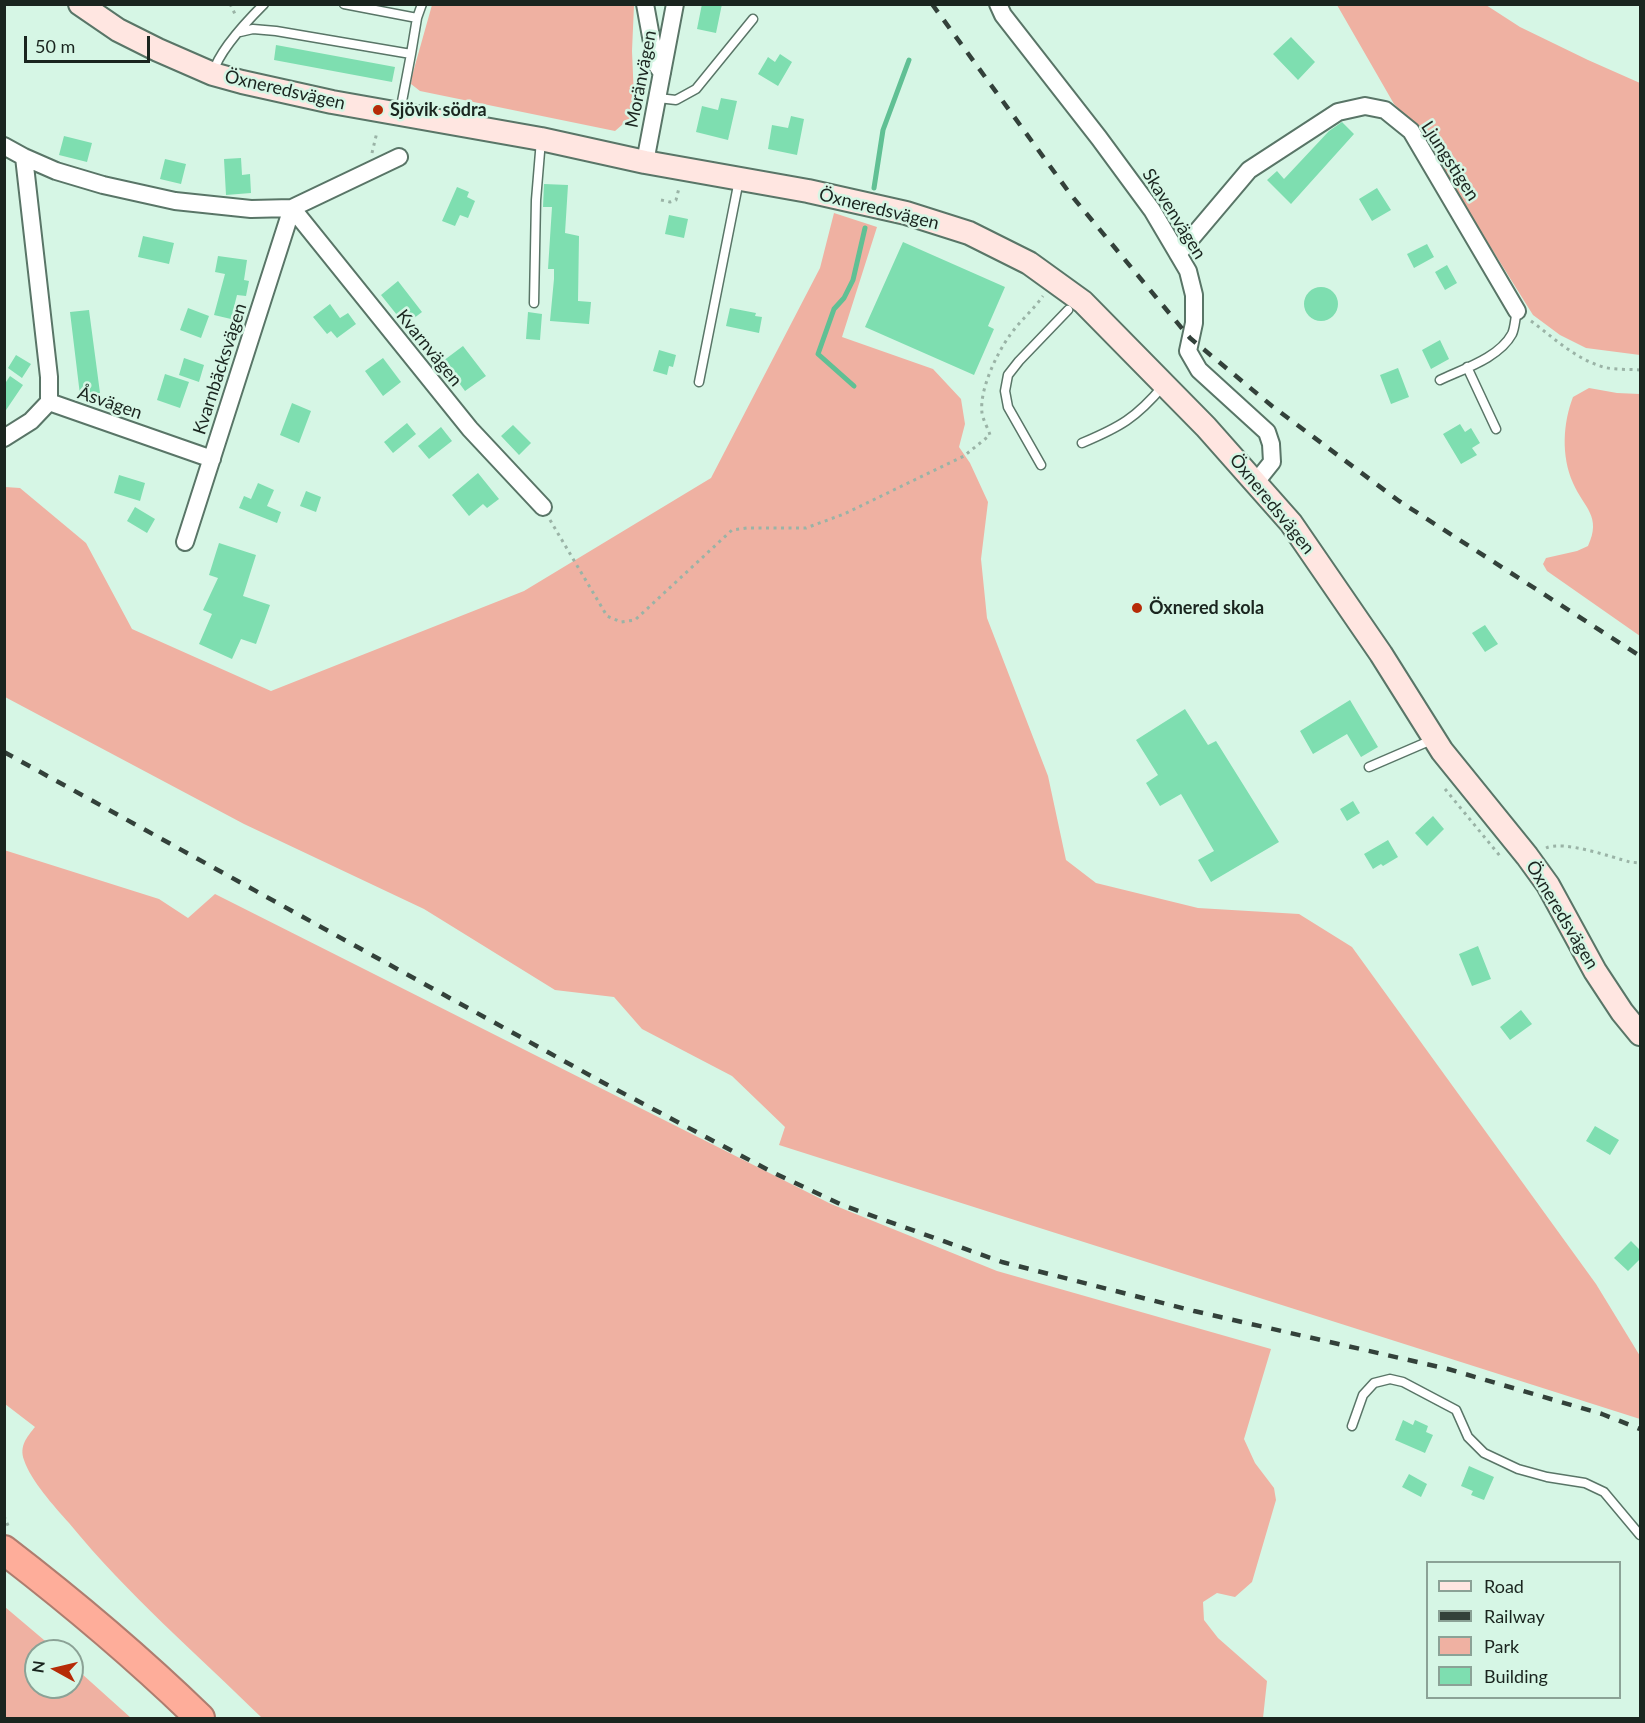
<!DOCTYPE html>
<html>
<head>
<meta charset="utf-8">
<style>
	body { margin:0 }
	#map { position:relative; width:1645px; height:1723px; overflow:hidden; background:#d6f6e5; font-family:Lato,sans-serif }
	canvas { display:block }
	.frame { position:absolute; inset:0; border:6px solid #1a251f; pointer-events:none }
	.legend { position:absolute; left:1426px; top:1561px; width:195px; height:138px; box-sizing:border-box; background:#d6f6e5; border:2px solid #8ba296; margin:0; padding:8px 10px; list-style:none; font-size:18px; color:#1a251f }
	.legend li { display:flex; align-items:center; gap:12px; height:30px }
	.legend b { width:30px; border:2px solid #8ba296 }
	.north { position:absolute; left:24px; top:1639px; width:60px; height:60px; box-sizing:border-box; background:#d6f6e5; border:2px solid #8ba296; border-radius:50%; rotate:278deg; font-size:16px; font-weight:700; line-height:24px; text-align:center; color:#1a251f }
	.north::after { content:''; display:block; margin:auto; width:21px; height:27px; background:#b62b07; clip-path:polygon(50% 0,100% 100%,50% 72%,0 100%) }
	.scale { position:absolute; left:24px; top:36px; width:126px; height:27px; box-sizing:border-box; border:3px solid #1a251f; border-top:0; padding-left:8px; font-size:18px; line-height:21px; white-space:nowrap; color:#1a251f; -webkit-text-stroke:4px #d6f6e5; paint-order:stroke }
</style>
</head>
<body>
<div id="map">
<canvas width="1645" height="1723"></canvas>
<div class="frame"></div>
<ul class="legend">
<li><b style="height:8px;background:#ffe6e1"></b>Road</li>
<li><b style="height:8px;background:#33413a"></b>Railway</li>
<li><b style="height:16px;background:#efb1a2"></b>Park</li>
<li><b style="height:16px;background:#7edeb0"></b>Building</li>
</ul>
<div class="north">N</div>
<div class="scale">50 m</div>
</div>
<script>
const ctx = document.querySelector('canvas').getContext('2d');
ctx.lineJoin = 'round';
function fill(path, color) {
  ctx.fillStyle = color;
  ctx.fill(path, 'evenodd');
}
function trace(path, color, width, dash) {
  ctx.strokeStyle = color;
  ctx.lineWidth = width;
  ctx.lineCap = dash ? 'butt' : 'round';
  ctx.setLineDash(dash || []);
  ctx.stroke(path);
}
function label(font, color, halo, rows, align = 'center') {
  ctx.font = font + ' Lato,sans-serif';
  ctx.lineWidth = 5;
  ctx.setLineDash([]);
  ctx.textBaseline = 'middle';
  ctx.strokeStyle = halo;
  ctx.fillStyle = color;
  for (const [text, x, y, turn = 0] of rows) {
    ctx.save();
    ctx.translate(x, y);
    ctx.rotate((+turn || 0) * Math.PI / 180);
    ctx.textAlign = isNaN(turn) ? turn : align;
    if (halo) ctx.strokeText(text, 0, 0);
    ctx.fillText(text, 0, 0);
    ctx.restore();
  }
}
fill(new Path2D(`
	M432,5H634L632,51L634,99L630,118L615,131L420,91L411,84L412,76Z
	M1337,5H1486L1520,27L1588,60L1640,83V355L1586,348L1560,335L1533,315L1415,126L1394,104Z
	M834,213L877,227L842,337L933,369L961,399L965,424L959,447L970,463L988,502L981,559L987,618L1048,776L1066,860L1096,883L1198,908L1299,914L1352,947L1596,1284L1640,1356V1419L779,1145L785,1127L732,1076L642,1029L614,997L555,990L424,909L244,824L5,697V487L20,488L86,543L132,629L271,691L524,591L711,478L820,268Z
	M1589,388L1617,393L1640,394V636L1547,571L1543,564L1546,558L1577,551L1588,546C1602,516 1584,508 1573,483C1561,456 1563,423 1573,397Z
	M4,850L159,899L188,918L215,894L831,1204L997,1271L1271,1349L1244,1439L1255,1463L1274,1488L1276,1500L1252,1582L1235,1597L1217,1593L1203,1602L1204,1620L1218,1638L1267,1681L1263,1718H262C196,1653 128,1595 69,1523C54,1506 31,1481 24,1460C19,1446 27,1437 35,1427L5,1404Z
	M5,1607L57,1651H36V1687H72V1665L131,1718H5Z`), '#efb1a2');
trace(new Path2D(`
	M874,188L883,130L909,60
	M854,386L818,354L834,309L844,298L853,280L865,228`), '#60c094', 5);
fill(new Path2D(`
	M702,4H722L716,33L697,29Z
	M1291,37L1315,62L1298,80L1273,54Z
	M276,45L395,67L392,82L274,60Z
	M780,54L792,62L778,86L758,74L768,57L775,62Z
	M721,98L737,101L728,140L696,132L702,106L718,110Z
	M791,116L804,119L797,155L768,149L772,125L788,128Z
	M1342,122L1354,134L1291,204L1267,180L1277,171L1284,179L1329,131Z
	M64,136L92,143L87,162L59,155Z
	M241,158L242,175L250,174L251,193L226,195L224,159Z
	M165,159L186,164L181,184L160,179Z
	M544,184L568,185L565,233L579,236L578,301L591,302L589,324L550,321L554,279V269H548L552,207H543Z
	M457,187L469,192L467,197L475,201L468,218L460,215L455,226L442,221Z
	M1377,188L1391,210L1372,221L1359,199Z
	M669,215L688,219L684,238L665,234Z
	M143,236L174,243L169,264L138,257Z
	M903,242L1005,287L988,326L994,329L974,375L865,327Z
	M1427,244L1434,257L1414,268L1407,254Z
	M218,256L247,260L244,280L249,281L246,296L237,295L231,319L214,315L225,274L215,272Z
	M1447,265L1457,283L1445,290L1435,272Z
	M398,281L422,312L405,325L381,295Z
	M1304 304a17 17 0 1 1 34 0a17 17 0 1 1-34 0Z
	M330,304L340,318L348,313L356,324L337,338L331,331L327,334L313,317Z
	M188,308L209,316L201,338L180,330Z
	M730,308L756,313L755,316L762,317L759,333L726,326Z
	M89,310L100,393L80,395L70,312Z
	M528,312L542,314L540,340L526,339Z
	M1440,340L1449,359L1431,369L1422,350Z
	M463,346L486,376L465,391L443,361Z
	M659,350L676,355L673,367L669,366L667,375L653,371Z
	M16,355L31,364L22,378L8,368Z
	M184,358L204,365L199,382L179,375Z
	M383,358L401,382L383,396L365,371Z
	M1398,368L1409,397L1391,404L1380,375Z
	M165,374L189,382L180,408L157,400Z
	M10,376L23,385L4,413V385Z
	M292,403L311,411L299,443L280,435Z
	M407,423L416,434L393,453L384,442Z
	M1460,424L1465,432L1471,428L1480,443L1472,448L1477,455L1461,464L1443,434Z
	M513,425L531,443L519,455L501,436Z
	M441,427L452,441L429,459L418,446Z
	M478,473L499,499L487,508L483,504L469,516L452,495Z
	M119,475L145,483L140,501L114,493Z
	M258,483L274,490L267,506L281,512L277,523L239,508L244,496L251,499Z
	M306,491L321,497L316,512L300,506Z
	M135,507L155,519L147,533L127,521Z
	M219,543L256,555L243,596L270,605L256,644L241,639L232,659L199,644L212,614L203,610L218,578L209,575Z
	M1485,625L1498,644L1485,652L1472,633Z
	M1350,700L1378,747L1361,757L1347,734L1313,754L1300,731Z
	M1185,709L1208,745L1216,741L1279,842L1211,882L1198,860L1214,851L1181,794L1160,806L1146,783L1158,775L1136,740Z
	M1353,801L1360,813L1347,821L1340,809Z
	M1433,816L1444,829L1427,846L1415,833Z
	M1388,840L1398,857L1383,866L1381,864L1373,869L1364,854Z
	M1478,946L1491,979L1472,986L1459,954Z
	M1521,1010L1532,1024L1510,1040L1500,1027Z
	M1595,1126L1619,1140L1610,1155L1586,1141Z
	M1631,1241L1641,1251V1258L1628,1271L1614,1258Z
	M1403,1420L1413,1425L1415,1420L1428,1426L1426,1432L1433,1435L1425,1453L1395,1440Z
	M1469,1466L1494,1477L1484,1500L1471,1495L1473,1491L1461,1486Z
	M1409,1474L1427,1484L1421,1497L1402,1487Z`), '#7edeb0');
const lane = new Path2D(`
	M344,4L417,18
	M240,32L253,29L276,31L411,54L400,112
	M411,54L417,18L422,4
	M213,73C219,50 247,21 264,4
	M658,98L676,100L696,89L753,19
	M534,303L536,200L541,140
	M1467,367L1496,429
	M1440,380C1463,369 1499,358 1512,334C1515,328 1515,318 1517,311
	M699,382L739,180
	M1082,443C1120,427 1136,418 1163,386
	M1041,465L1008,407L1005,391L1008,375L1019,361L1068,310
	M1369,767L1434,739
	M1352,1426L1363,1395L1374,1383L1390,1379L1403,1382L1456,1410L1468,1437L1484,1453L1518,1469L1547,1477L1585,1483L1604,1492L1640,1535`);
const street = new Path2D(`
	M645,4L656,64L662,73
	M998,4L1003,15L1099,138L1152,210L1178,254L1188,271L1194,295V323L1188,351L1199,370L1267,432L1271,444L1272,462L1256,482
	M4,146L24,157L56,171L103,185L175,201L251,209L292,208L399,157
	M24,157L49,377V402
	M645,162L675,4
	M292,208L470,429L543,507
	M1178,254L1249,170L1338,112L1365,106L1385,110L1411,131L1517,311
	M49,402L212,459
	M4,438L31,421L49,402
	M185,542L292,208`);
const secondary = new Path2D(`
	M80,4L118,30L158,50L213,74L242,82L332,102L541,139L645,162L808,191L906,213L969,233L1029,263L1083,302L1206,427L1291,523L1381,654L1442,751L1527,856L1548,885L1595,971L1622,1012L1640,1034`);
const highway = new Path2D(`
	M4,1550C73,1603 138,1658 200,1718`);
trace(lane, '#597567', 11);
trace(street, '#597567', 20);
trace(secondary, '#597567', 26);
trace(highway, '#ae7d6f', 32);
trace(new Path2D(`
	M230,4L236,16
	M372,153L377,132
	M661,200L670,202L676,200L679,188
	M1531,321C1554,338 1574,358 1603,367C1614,370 1628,369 1640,370
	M550,520L607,616L621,622L635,620L732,530L747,528H806L844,514L964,456L990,435C988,428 983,420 982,413C979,390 997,353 1010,335C1020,321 1033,310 1043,296
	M1445,789L1500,856
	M1546,848C1564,840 1611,857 1630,862L1640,863
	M4,1516L9,1528`), '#9ab3a6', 3, [3, 4.5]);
trace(lane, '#fff', 8);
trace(street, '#fff', 16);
trace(secondary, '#ffe6e1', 22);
trace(highway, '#fead9a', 28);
trace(new Path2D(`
	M932,4L1071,195L1190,338L1272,406L1399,501L1640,656
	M4,752L602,1082L772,1172L842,1205L1002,1262L1194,1311L1448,1369L1602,1414L1640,1429`), '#33413a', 4.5, [10, 10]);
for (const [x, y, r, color] of [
	[378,110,6,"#b62b07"],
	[1137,608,6,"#b62b07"]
]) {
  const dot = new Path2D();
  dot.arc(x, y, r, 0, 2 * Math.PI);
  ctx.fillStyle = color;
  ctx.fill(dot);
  trace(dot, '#d6f6e5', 2);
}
label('18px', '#1a251f', '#d6f6e5', [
	["Moränvägen",641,79,-79],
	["Öxneredsvägen",285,90,13],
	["Ljungstigen",1450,161,57],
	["Öxneredsvägen",879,209,14],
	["Skavenvägen",1174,214,58],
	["Kvarnvägen",429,348,51],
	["Kvarnbäcksvägen",220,369,-72],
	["Åsvägen",110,403,19],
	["Öxneredsvägen",1272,504,51],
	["Öxneredsvägen",1562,915,59]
]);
label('bold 18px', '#1a251f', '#d6f6e5', [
	["Sjövik södra",390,110],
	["Öxnered skola",1149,608]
], 'left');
</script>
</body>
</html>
